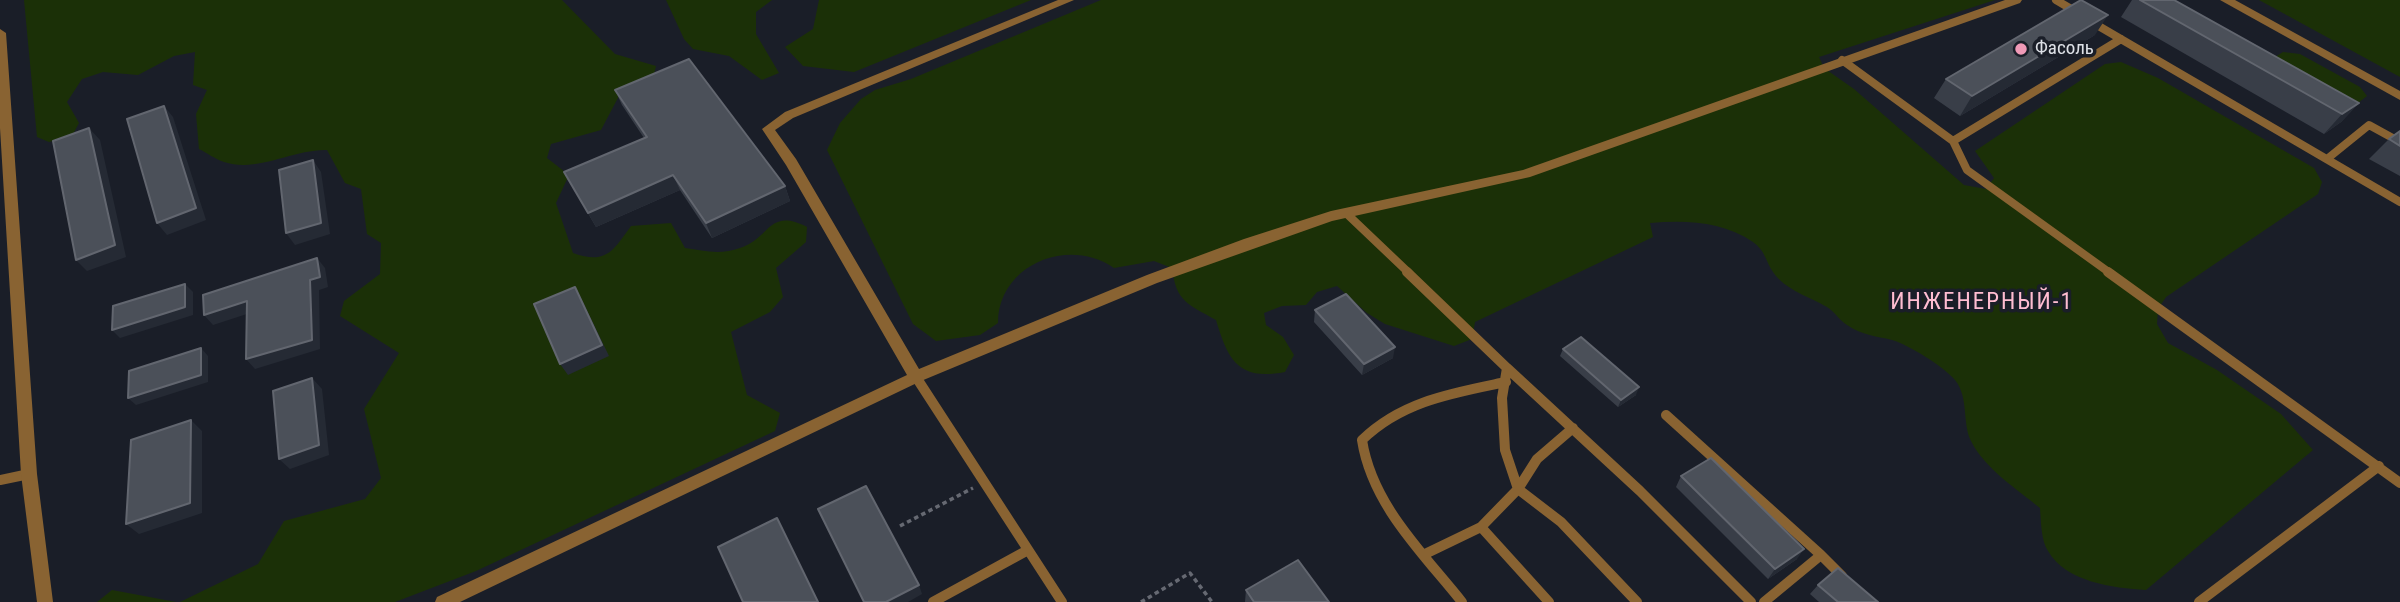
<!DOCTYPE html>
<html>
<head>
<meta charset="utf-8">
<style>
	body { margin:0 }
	canvas { display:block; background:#1a1e28 }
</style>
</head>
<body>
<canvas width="2400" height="602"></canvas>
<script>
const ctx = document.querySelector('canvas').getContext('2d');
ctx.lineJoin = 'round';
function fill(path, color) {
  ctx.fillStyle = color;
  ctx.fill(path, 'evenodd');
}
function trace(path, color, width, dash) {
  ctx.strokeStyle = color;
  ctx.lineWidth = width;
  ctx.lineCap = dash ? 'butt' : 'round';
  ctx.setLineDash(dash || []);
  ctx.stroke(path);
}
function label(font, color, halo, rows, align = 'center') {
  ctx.font = font + ' "Roboto Condensed",sans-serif';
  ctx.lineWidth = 7;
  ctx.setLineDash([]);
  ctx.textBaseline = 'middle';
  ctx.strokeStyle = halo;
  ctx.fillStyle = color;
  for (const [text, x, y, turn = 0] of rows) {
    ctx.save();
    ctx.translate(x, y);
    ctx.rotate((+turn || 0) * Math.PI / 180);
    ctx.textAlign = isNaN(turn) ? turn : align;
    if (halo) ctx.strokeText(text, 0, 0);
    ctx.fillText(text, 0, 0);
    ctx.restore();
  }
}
fill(new Path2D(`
	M24,0H562L615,54L656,66L653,78L620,94L601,130L551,144L547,158L569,175L556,203L573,253C606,265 613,251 631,226L671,223L685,248C704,251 721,255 740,248C770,239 768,207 807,227L806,242L776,268L783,297L770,312L731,332L747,395L780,413L775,431L476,571L395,602H180L258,564L284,521L365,499L381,478L364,409L399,353L340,316L344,301L380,274L381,243L367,234L361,189L345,183L327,150C293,149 258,173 224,162C215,159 207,153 199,149L196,114L207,90L193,85L195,52L174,56L138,75L103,72L82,79L67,102L79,123L72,136L49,142L37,137Z
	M666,0H772L756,12V34L779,73L762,80L729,56L693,49L684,39Z
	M819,0H1031L854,72L803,66L785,47L813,29Z
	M1101,0H1995L1819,57L1824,68L1854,89L1964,185L1986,189L1994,178L1975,151L2105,64L2121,62L2158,78L2314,168L2322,182L2318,194L2166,297L2158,309L2157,324L2168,343L2217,370L2281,414L2313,450L2146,590C2113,588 2066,582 2048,551C2041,541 2041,521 2040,508C2017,489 1985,469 1971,441C1962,423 1969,397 1955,380C1943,366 1909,345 1892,340C1876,336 1861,335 1847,325C1839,320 1835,312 1827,307C1810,297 1785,290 1773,272C1766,262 1765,250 1753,242C1722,221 1686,220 1650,223L1653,237L1475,322L1472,339L1454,346L1385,324L1367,313L1337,286L1317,292L1306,305L1282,306L1264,313L1266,325L1283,337L1294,355L1285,372C1238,381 1228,360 1216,320C1188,304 1176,302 1172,268L1154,261L1114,268C1068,236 998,265 998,323L980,335L936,341L913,324L827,150L840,123L861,99L875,90L911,79Z
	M2259,0H2400V77Z
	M2283,52L2300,54L2360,87L2367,96L2354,106L2272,59Z
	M112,590L176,602H97Z`), '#1b3007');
trace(new Path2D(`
	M900,526L973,488
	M1141,602L1190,573L1212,602`), '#666972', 3.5, [4.5, 3.5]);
trace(new Path2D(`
	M2056,0L2078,13
	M2090,21L2400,202
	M1842,60L1953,141L1967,170L2110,273
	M1953,141L2121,39
	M2327,159L2369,125L2400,142
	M1347,214L1409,273`), '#896332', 8);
trace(new Path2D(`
	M1407,272L1507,368L1502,398L1505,450L1518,489L1561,522L1637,602
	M2108,272L2400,483
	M1507,368L1640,491L1751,602
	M916,377L1062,602
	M1666,415L1821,555L1764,602
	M0,480L29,474
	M1481,527L1549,602
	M1425,554L1481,527L1518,489L1537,459L1573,428
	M1821,555L1842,576
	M933,602L1028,550
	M1462,602C1423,553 1372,505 1362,440C1402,401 1453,393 1506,382
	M2199,602L2379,466`), '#896332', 10);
fill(new Path2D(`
	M1058,0H1074L793,118L775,130L796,159L919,369L1147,275L1244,239L1331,211L1523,170L2005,0H2022L2020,3L1530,177L1332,221L1157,283L921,381L460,602H435L437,597L907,375L786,165L762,129L785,112Z
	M0,29L6,33L37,474L53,602H37L21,474L0,128Z`), '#896332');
fill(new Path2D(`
	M2220,0H2235L2400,91V100Z`), '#896332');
fill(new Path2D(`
	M2132,0H2174L2359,103L2341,122L2324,134L2121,17Z
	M2095,35L1960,116L1934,98L1946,79Z
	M615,90L785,186L790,201L712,238L680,190L596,227L564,172L644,138L622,105Z
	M2400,131V176L2369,159L2389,139Z
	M1315,310L1393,358L1362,375L1314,322Z
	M1563,349L1636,395L1618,407L1560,356Z
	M1681,476L1797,559L1768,579L1676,487Z
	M1818,585L1878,602H1819L1810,594Z
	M1246,590L1329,602H1245Z`), '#393e48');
fill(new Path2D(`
	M2108,15L2095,35L1960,116L1972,96Z
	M2359,103L2341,122L2324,134L2342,114Z
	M164,106L173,117L206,220L167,235L157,223Z
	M89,128L100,140L126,257L87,271L76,260Z
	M313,160L321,172L330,234L295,245L286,233Z
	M673,175L680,190L596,227L588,213Z
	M785,186L790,201L712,238L706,223Z
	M317,258L325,268L328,287L319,290L320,349L255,369L246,359Z
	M185,284L193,292V315L120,338L112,330Z
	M575,287L581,298L609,356L568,375L560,364Z
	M247,301L256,311L213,325L204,315Z
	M1395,347L1393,358L1362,375L1364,364Z
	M201,348L208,356V382L136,405L128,398Z
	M312,378L322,389L329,455L290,469L279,459Z
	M1639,387L1636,395L1618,407L1621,400Z
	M191,420L202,431V513L139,534L126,524Z
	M1804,549L1797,559L1768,579L1775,569Z
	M919,585L922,594L908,602H886Z`), '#252a34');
const building = new Path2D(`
	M2081,0L2108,15L1972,96L1946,79Z
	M2140,0H2174L2359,103L2342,114Z
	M689,59L785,186L706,223L673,175L588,213L564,172L647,137L615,90Z
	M164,106L196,208L157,223L127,119Z
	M89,128L115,245L76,260L53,141Z
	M2400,131V146L2389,139Z
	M313,160L321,223L286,233L279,170Z
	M317,258L320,277L310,280L312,340L246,359L247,301L204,315L203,295Z
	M185,284V307L112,330L113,306Z
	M575,287L602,345L560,364L534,304Z
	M1346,294L1395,347L1364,364L1315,310Z
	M1581,337L1639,387L1621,400L1563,349Z
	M201,348V375L128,398L129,371Z
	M312,378L319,445L279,459L273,391Z
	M191,420L190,503L126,524L131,440Z
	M1711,458L1804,549L1775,569L1681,476Z
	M866,486L919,585L886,602H864L818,509Z
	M777,518L818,602H743L718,547Z
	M1298,560L1329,602H1254L1246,590Z
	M1838,568L1878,602H1838L1818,585Z`);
fill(building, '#4b5059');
trace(building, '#62666f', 2);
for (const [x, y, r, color] of [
	[2021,49,7,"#f09ab7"]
]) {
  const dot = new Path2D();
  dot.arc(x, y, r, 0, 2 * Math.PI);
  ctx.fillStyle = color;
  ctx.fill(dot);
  trace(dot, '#1a1e28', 2.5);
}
label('19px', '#dee1e7', '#1a1e28', [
	["Фасоль",2035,49]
], 'left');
ctx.letterSpacing = '2px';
label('23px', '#ffbdd1', '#1a1e28', [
	["ИНЖЕНЕРНЫЙ-1",1982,303]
]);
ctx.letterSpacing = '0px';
</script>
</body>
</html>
